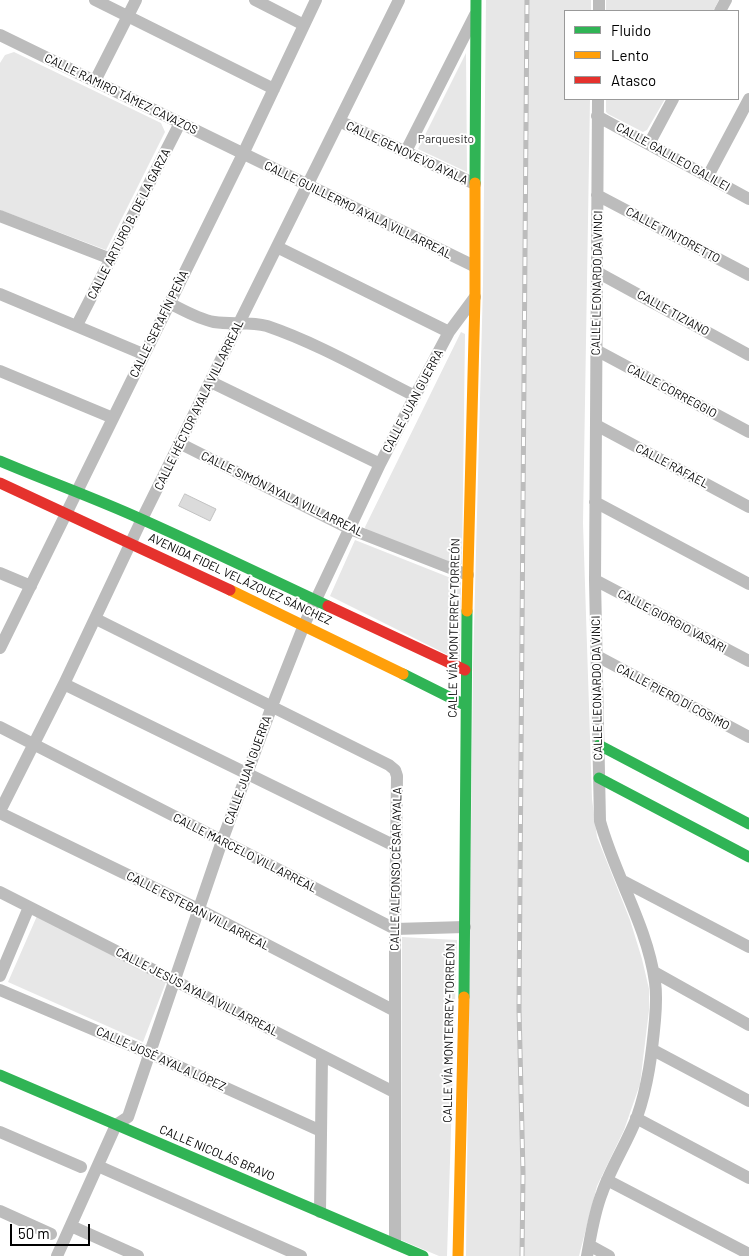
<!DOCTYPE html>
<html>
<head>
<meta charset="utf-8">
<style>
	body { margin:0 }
	#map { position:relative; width:749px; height:1256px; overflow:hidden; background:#fff; font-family:Barlow,sans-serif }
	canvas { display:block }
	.legend { position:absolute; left:564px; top:10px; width:175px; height:90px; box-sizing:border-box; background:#fff; border:1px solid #999; margin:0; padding:6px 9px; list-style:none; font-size:15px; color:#000 }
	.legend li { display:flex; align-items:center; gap:10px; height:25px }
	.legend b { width:25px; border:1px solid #999 }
	.scale { position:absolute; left:10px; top:1224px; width:80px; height:22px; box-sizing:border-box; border:2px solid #000; border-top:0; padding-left:6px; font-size:15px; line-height:18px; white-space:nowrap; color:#000; -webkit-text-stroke:4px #fff; paint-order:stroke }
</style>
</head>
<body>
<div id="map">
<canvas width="749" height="1256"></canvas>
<ul class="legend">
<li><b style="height:6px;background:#30b455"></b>Fluido</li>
<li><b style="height:6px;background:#ff9f0a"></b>Lento</li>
<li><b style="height:6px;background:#e5322d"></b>Atasco</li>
</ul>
<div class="scale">50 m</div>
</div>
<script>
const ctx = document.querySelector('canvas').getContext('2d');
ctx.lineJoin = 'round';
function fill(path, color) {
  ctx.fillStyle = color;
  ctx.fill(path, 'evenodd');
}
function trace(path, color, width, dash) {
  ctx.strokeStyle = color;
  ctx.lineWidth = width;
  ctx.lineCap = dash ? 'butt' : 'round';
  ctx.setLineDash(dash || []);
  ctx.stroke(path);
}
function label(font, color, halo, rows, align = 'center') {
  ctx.font = font + ' Barlow,sans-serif';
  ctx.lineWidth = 4;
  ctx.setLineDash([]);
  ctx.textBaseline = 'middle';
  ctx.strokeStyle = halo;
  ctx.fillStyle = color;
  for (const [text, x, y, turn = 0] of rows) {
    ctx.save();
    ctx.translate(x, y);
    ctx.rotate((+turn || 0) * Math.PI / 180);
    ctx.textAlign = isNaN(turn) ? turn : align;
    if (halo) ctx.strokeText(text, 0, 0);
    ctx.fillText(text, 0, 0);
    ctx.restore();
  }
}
fill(new Path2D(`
	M486,0H591V11H565V99H590L583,523L592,799L597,837L630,920L642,959L649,989V1010L640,1084L624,1130L597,1186L579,1256H466L473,667L483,284Z
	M606,0H719L713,11H606Z
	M14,52L161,123L165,132L106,250L0,210V63L5,55Z
	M466,53L467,172L418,149Z
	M606,99H665L647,130L643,132L608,114L606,112Z
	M461,332L465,334L462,564L457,566L366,530L365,527Z
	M355,540L461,582L460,661L330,596Z
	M37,916L166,982L143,1042L8,982Z
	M402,937L457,940L447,1256H439L401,1240Z`), '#e7e7e7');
const building = new Path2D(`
	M185,494L216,509L210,521L179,506Z`);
fill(building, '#dbdbdb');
trace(building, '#c2c2c2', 1);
trace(new Path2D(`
	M95,0L274,89
	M255,0L304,25
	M599,11V0
	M720,11L726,0
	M0,35L474,266
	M95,81L136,0
	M597,116L749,199
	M339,121L475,184
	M649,144L673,99
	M406,151L475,15
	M708,176L749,99
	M597,195L749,275
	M0,216L111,259
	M277,247L449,332
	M597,272L749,355
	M0,294L143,354
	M169,303C183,310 198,319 214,322C232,325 249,321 267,326C317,343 367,372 415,396
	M77,325L180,123
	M596,350L749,432
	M0,371L113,418
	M211,382L380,464
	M596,425L749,507
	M181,444L350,529L468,575
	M595,502L749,584
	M0,573L31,586
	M595,580L749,661
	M96,619L389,765L395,770L397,776L395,929V1244
	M0,648L243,154L316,0
	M597,656L749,737
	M64,684L395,846
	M0,727L395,929L465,927
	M0,811L64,684L142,519L399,0
	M0,813L200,910L395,1011
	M623,881L749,947
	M0,892L394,1092
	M654,972L749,1025
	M0,976L29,907
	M0,990L151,1054L321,1131
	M653,1050L749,1101
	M636,1118L749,1178
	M0,1132L81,1167
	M98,1166L301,1256
	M607,1180L749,1254
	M0,1211L51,1234
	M320,1212L322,1057
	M71,1226L138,1256
	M589,1245L609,1256
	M57,1256L116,1125L128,1117L222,841L272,706L304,625L380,464L415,396L449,332L475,297
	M587,1256C591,1235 594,1213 602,1193C611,1167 627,1143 637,1117C648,1086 652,1053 655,1020C656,1008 657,995 655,982C647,925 615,876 600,821L595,580L598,99`), '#bcbcbc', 12);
trace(new Path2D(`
	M475,183L476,0
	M0,461C47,481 95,498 141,519C204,547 266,577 328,606
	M403,674L465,705
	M599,745L749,824
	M599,778L749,857
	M464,997L467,611
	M0,1075L423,1256`), '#30b455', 11);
trace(new Path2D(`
	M230,590L403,674
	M467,611L475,297V183
	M458,1256L464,997`), '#ff9f0a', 11);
trace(new Path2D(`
	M0,483L230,590
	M328,606L465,670`), '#e5322d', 11);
const rail = new Path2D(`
	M522,1256L523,1173L519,1009L527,0`);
trace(rail, '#bcbcbc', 5);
trace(rail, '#fff', 3, [9]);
label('12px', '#000', '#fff', [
	["CALLE RAMIRO TÁMEZ CAVAZOS",121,94,26],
	["CALLE GENOVEVO AYALA",407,153,25],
	["CALLE GALILEO GALILEI",673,157,29],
	["CALLE GUILLERMO AYALA VILLARREAL",358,210,26],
	["CALLE ARTURO B. DE LA GARZA",129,224,-63],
	["CALLE TINTORETTO",673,235,28],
	["CALLE LEONARDO DA VINCI",597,283,-89],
	["CALLE TIZIANO",673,313,29],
	["CALLE SERAFÍN PEÑA",159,324,-64],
	["CALLE CORREGGIO",672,391,28],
	["CALLE JUAN GUERRA",413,401,-62],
	["CALLE HÉCTOR AYALA VILLARREAL",199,405,-64],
	["CALLE RAFAEL",672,466,28],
	["CALLE SIMÓN AYALA VILLARREAL",282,494,26],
	["AVENIDA FIDEL VELÁZQUEZ SÁNCHEZ",240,579,25],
	["CALLE GIORGIO VASARI",672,621,28],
	["CALLE VÍA MONTERREY-TORREÓN",454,628,-89],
	["CALLE LEONARDO DA VINCI",597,688,-91],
	["CALLE PIERO DÍ COSIMO",673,697,28],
	["CALLE JUAN GUERRA",248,770,-70],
	["CALLE MARCELO VILLARREAL",245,853,27],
	["CALLE ALFONSO CÉSAR AYALA",396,869,-89],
	["CALLE ESTEBAN VILLARREAL",198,911,27],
	["CALLE JESÚS AYALA VILLARREAL",197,992,27],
	["CALLE VÍA MONTERREY-TORREÓN",449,1033,-89],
	["CALLE JOSÉ AYALA LÓPEZ",161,1059,24],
	["CALLE NICOLÁS BRAVO",217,1153,23]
]);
label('12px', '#2b2b2b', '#fff', [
	["Parquesito",446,139]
]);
</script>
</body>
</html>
